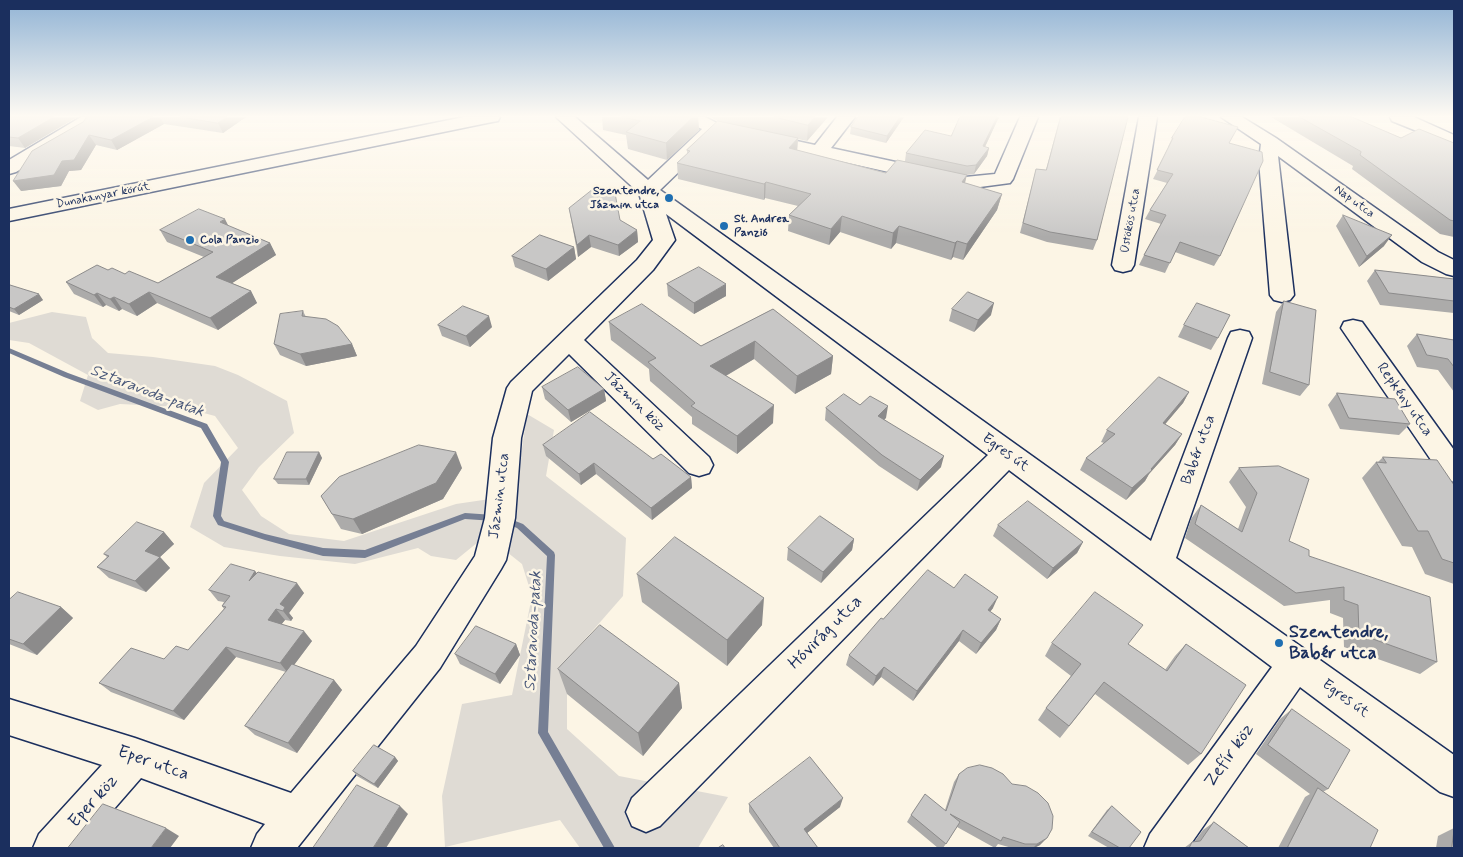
<!DOCTYPE html>
<html>
<head>
<meta charset="utf-8">
<style>
	body { margin:0 }
	#map { position:relative; width:1463px; height:857px; overflow:hidden; background:#fcf5e5; font-family:Mynerve,sans-serif }
	canvas { display:block }
	.frame { position:absolute; inset:0; border:10px solid #1b2f5e; pointer-events:none }
</style>
</head>
<body>
<div id="map">
<canvas width="1463" height="857"></canvas>
<div class="frame"></div>
</div>
<script>
const ctx = document.querySelector('canvas').getContext('2d');
ctx.lineJoin = 'round';
function fill(path, color) {
  ctx.fillStyle = color;
  ctx.fill(path, 'evenodd');
}
function trace(path, color, width, dash) {
  ctx.strokeStyle = color;
  ctx.lineWidth = width;
  ctx.lineCap = dash ? 'butt' : 'round';
  ctx.setLineDash(dash || []);
  ctx.stroke(path);
}
function label(font, color, halo, rows, align = 'center') {
  ctx.font = font + ' Mynerve,sans-serif';
  ctx.lineWidth = 5;
  ctx.setLineDash([]);
  ctx.textBaseline = 'middle';
  ctx.strokeStyle = halo;
  ctx.fillStyle = color;
  for (const [text, x, y, turn = 0] of rows) {
    ctx.save();
    ctx.translate(x, y);
    ctx.rotate((+turn || 0) * Math.PI / 180);
    ctx.textAlign = isNaN(turn) ? turn : align;
    if (halo) ctx.strokeText(text, 0, 0);
    ctx.fillText(text, 0, 0);
    ctx.restore();
  }
}
fill(new Path2D(`
	M52,312L86,317L92,338L108,353L153,357L215,366L238,375L287,401L294,433L259,467L242,490L261,516L289,534L344,541L456,504L490,499L483,538L456,560L431,556L418,548L355,564L280,556L224,547L190,527L204,483L238,448L215,416L181,407L120,404L98,410L80,401L88,375L29,343L9,340V323Z
	M527,414L554,430L546,476L626,538L623,596L567,660V729L619,776L728,797L698,848H580L560,820L445,847L442,796L462,704L512,695L532,596L522,564L507,552Z`), '#dfdbd4');
fill(new Path2D(`
	M9,348L68,373L207,424L229,462L221,516L224,521L265,534L323,548L365,550L465,513L494,515L497,516L498,518L497,520L494,521L465,519L365,558L323,556L265,540L218,525L213,516L221,462L201,428L64,377L9,353Z
	M505,517L523,524L554,552L555,555L548,732L615,848H604L538,733L547,556L517,528L502,522L501,520L502,518Z`), '#767f94');
const minor = new Path2D(`
	M81,117H100L88,130L16,172L9,174V160Z
	M556,117H575L648,180L702,129L684,121L682,117H705L719,124L815,145L837,117H855L831,148L965,177L995,174L1020,117H1038L1013,179L1010,183L965,189L718,134L660,190L1151,541L1228,338L1231,332L1240,330L1249,332L1252,338L1176,558L1454,755V797L1440,792L1300,687L1188,848H1144L1150,834L1272,667L1009,470L660,826L646,832L632,826L626,812L632,798L988,455L666,214L675,240L653,270L584,340L709,457L713,465L709,473L699,476L689,473L569,354L532,391L521,438L515,518L506,560L501,569L440,668L297,848H251L257,834L265,824L141,778L80,848H33L39,834L102,765L9,735V699L135,738L291,793L416,646L475,556L485,518L493,438L507,388L511,382L637,260L653,240L639,193Z
	M1139,117H1157L1134,265L1131,270L1123,272L1115,270L1112,265Z
	M1221,117H1242L1276,138L1438,252L1454,260V276L1446,274L1422,262L1278,156L1294,295L1290,300L1282,302L1274,300L1270,295L1259,160L1261,144Z
	M1390,117H1414L1454,135V146L1392,121Z
	M1353,320L1362,322L1454,450V482L1444,479L1341,328L1344,322Z`);
const major = new Path2D(`
	M464,117H500L498,121L492,122L9,221V209Z`);
trace(minor, '#1b2f5e', 3);
trace(major, '#1b2f5e', 3);
fill(minor, '#fcf5e5');
fill(major, '#fcf5e5');
fill(new Path2D(`
	M9,117H77L25,148L9,146Z
	M87,117H246L223,133L164,124L117,150L96,145L81,170L69,171L61,186L21,191Z
	M602,117H698L699,130L667,160L628,149L626,135L603,130Z
	M710,117H828L807,141L798,139L797,150L886,173L905,161L906,153L951,136L960,117H999L985,147L989,148L987,156L974,174L966,175L965,183L1002,194L997,210L963,260L953,257L951,260L896,243L891,249L840,232L829,245L788,231L789,215L798,206L765,198L764,200L678,179L677,163L687,154V150L718,121Z
	M858,117H904L886,143L850,134L851,127Z
	M1060,117L1097,240L1093,250L1047,242L1020,233L1036,169L1046,170Z
	M1271,117H1352L1401,138L1454,143V237L1440,234L1352,169L1353,166Z
	M1172,138L1230,143L1220,256L1214,266L1175,252L1165,273L1139,265L1144,255L1161,224L1145,219L1150,210L1167,183L1153,179L1169,148L1168,147Z
	M569,208L620,220L637,230L638,242L619,256L591,247L578,257Z
	M1343,215L1384,246L1359,267L1336,226Z
	M229,226L270,243L276,255L232,283L251,291L257,303L218,330L157,303L137,316L122,309L119,311L106,305L103,307L74,294L66,282L108,270L125,274L158,283L204,257L167,242L160,230Z
	M574,247L576,259L548,281L515,267L512,256Z
	M1375,270L1454,279V313L1380,305L1367,281Z
	M667,284L726,296L694,314L668,296Z
	M9,286L43,300L19,315L9,311Z
	M1284,301L1309,385L1300,396L1262,384L1276,312Z
	M773,309L833,356L831,374L795,394L754,359L726,376L773,423L737,454L692,424V417L650,381L649,369L611,340L609,322L701,346Z
	M952,309L991,315L974,332L949,321Z
	M303,311L306,317L352,344L357,356L306,366L280,355L274,344Z
	M438,325L492,327L470,347L442,336Z
	M1184,325L1218,338L1211,350L1178,337Z
	M1417,334L1454,340V392L1438,370L1417,367L1407,346Z
	M542,387L604,389L606,401L571,422L545,399Z
	M1189,392L1183,403L1165,424L1182,434L1175,445L1149,474L1145,481L1126,500L1080,470L1086,458L1104,443L1101,442L1107,430Z
	M1337,393L1410,424L1399,435L1340,429L1328,405Z
	M860,405L886,418L884,419L941,467L917,491L879,466L825,420L826,408Z
	M543,445L653,459L691,477L692,488L652,520L596,474L581,485L546,456Z
	M319,452L322,458L309,485L278,484L274,479Z
	M1383,457L1454,485V584L1425,574L1412,547L1402,546L1362,478L1376,462H1378Z
	M1279,466L1289,541L1309,556L1437,662L1420,674L1344,647L1343,618L1330,613V600L1284,606L1185,538L1191,519L1201,505L1238,529L1246,507L1229,482L1239,468Z
	M462,468L443,499L362,534L341,529L321,496Z
	M998,525L1083,542L1077,553L1047,579L993,536Z
	M164,532L174,544L160,557L170,568L146,592L109,578L97,567L107,557L104,554Z
	M854,539L852,550L821,583L787,560L788,548Z
	M255,571L257,574L304,593L289,613L293,618L291,621L285,620L281,624L312,641L294,665L334,680L342,690L297,753L255,735L245,726L286,672L236,657L184,720L111,692L99,683L188,650L224,609L222,606L224,602L218,601L209,590Z
	M637,574L762,625L727,666L642,602Z
	M954,588L993,608L990,612L1001,619L996,630L976,654L959,641L913,701L881,677L873,686L846,665L849,655L883,619Z
	M9,600L61,607L73,618L37,655L9,644Z
	M1052,643L1128,644L1165,670L1175,656L1186,644L1201,754L1188,765L1095,694L1060,738L1038,720L1046,708L1071,676L1045,656Z
	M516,644L520,655L500,684L460,664L455,654Z
	M558,669L679,683L682,708L643,756L567,694Z
	M1292,709L1328,789L1323,792L1370,848H1278L1305,797L1310,794L1256,754L1280,719Z
	M395,757L398,761L378,788L357,776L353,771Z
	M959,774L1040,845L1034,848H1012L998,844L995,848L957,827L943,848H938L907,822L911,815L945,810L954,782Z
	M749,804L840,807L807,833L818,848H774L749,812Z
	M1112,806L1129,848H1109L1088,836L1107,810Z
	M1214,822L1249,848H1184L1192,842H1194L1203,830Z
	M1454,828V848H1436L1438,836Z`), '#acabaa');
fill(new Path2D(`
	M54,117H77L25,148L18,138Z
	M153,117H160L164,124L117,150L111,140Z
	M227,117H246L223,133L218,123Z
	M693,117H698L699,130L667,160L666,143Z
	M815,117H828L807,141L808,125Z
	M900,117H904L886,143L887,136Z
	M997,117H999L981,155L983,146Z
	M89,135L96,145L81,170L69,171L61,186L21,191L13,181L62,161Z
	M798,138L797,153L789,148Z
	M989,148L987,156L974,174L976,165Z
	M967,175L963,190L962,182Z
	M766,182L765,198L764,200V184Z
	M1002,194L997,210L963,260L967,244Z
	M842,216L840,232L829,245L831,229Z
	M225,219L231,231L220,222Z
	M899,226L896,243L891,249L893,233Z
	M637,230L638,242L619,256L618,245Z
	M589,235L591,247L578,257L577,245Z
	M1392,235L1384,246L1359,267L1367,256Z
	M957,241L953,257L951,260L955,243Z
	M270,243L276,255L223,289L216,277Z
	M574,247L576,259L548,281L546,269Z
	M726,284V296L694,314V303Z
	M251,291L257,303L218,330L210,318Z
	M149,292L157,303L137,316L129,304Z
	M97,293L106,305L103,307L94,295Z
	M39,294L43,300L19,315L14,309Z
	M114,297L122,309L119,311L110,299Z
	M994,303L991,315L974,332L978,320Z
	M489,316L492,327L470,347L466,336Z
	M755,341L754,359L710,385V366Z
	M352,344L357,356L306,366L300,354Z
	M833,356L831,374L795,394L797,376Z
	M604,389L606,401L571,422L568,410Z
	M1189,392L1183,403L1156,435L1163,423Z
	M774,405L773,423L737,454V436Z
	M888,406L886,418L876,427L878,416Z
	M1182,434L1175,445L1149,474L1145,481L1126,500L1132,488Z
	M319,452L322,458L309,485L306,479Z
	M456,452L462,468L443,499L362,534L353,519Z
	M944,456L941,467L917,491L920,480Z
	M594,463L596,474L581,485L579,474Z
	M691,477L692,488L652,520L651,508Z
	M164,532L174,544L160,557L170,568L146,592L135,581L145,551Z
	M854,539L852,550L821,583L823,572Z
	M1083,542L1077,553L1047,579L1053,568Z
	M255,571L263,581H249Z
	M297,583L304,593L289,613L293,618L291,621L283,611L280,604Z
	M998,597L993,608L983,621L988,610Z
	M764,598L762,625L727,666V640Z
	M61,607L73,618L37,655L23,644Z
	M276,609L285,620L277,630L268,620Z
	M1001,619L996,630L976,654L981,643Z
	M963,630L959,641L913,701L917,691Z
	M304,631L312,641L288,673L280,663Z
	M516,644L520,655L500,684L495,674Z
	M226,647L236,657L184,720L173,711Z
	M884,667L881,677L873,686L876,676Z
	M334,680L342,690L297,753L288,743Z
	M679,683L682,708L643,756L638,733Z
	M395,757L398,761L378,788L374,784Z
	M843,798L840,807L802,837L804,829Z
	M400,806L408,814L386,848H373Z
	M166,828L179,836L170,848H151Z
	M1047,838L1040,845L1034,848H1033L1037,844Z`), '#8c8b8b');
const building = new Path2D(`
	M9,117H54L18,138L9,137Z
	M87,117H153L111,140L89,135L74,160L62,161L54,175L13,181L32,151L83,122Z
	M181,117H227L218,123Z
	M622,117H693L666,143L626,132L640,121Z
	M775,117H815L808,125Z
	M858,117H900L887,136L851,127Z
	M960,117H997L983,146L989,148L976,165L967,166L906,153L925,130L951,136Z
	M1061,117H1128L1097,240L1050,232L1023,223L1036,169L1046,170Z
	M1185,117H1201L1238,127L1229,143L1262,152L1263,161L1220,256L1180,242L1170,263L1144,255L1166,215L1150,210L1173,174L1157,170L1173,138H1172Z
	M1300,117H1352L1401,138L1419,129L1454,143V221L1450,220L1360,155L1361,152Z
	M718,121L798,138L789,148L886,173L897,160L967,175L962,182L1002,194L967,244L957,241L955,243L899,226L893,233L842,216L831,229L789,215L811,194L766,182L764,184L677,163L690,151L687,150Z
	M614,188L620,220L637,230L618,245L589,235L577,245L569,208L593,189Z
	M199,209L225,219L220,222L270,243L216,277L251,291L210,318L149,292L129,304L114,297L110,299L97,293L94,295L66,282L97,265L108,270L112,268L125,274L129,271L158,283L213,252L160,230Z
	M1343,215L1392,235L1367,256Z
	M540,235L574,247L546,269L512,256Z
	M699,267L726,284L694,303L667,284Z
	M1375,270L1454,279V301L1389,293Z
	M10,285L39,294L14,309L9,307V286Z
	M968,292L994,303L978,320L952,309Z
	M1284,301L1316,310L1309,385L1270,372Z
	M1197,303L1230,315L1218,338L1184,325Z
	M642,304L701,346L773,309L833,356L797,376L755,341L710,366L774,405L737,436L691,406L695,403L648,362L656,358L609,322Z
	M463,306L489,316L466,336L438,325Z
	M303,311L302,316L326,319L338,326L352,344L300,354L274,344L280,314Z
	M1417,334L1454,340V367L1448,359L1427,355Z
	M578,367L604,389L568,410L542,387Z
	M1159,377L1189,392L1163,423L1182,434L1151,469L1152,470L1132,488L1086,458L1115,434L1107,430Z
	M1337,393L1395,399L1410,424L1349,418Z
	M844,394L860,405L870,396L888,406L878,416L944,456L920,480L882,455L826,408Z
	M590,412L653,459L661,454L691,477L651,508L594,463L579,474L543,445Z
	M419,445L456,452L436,483L353,519L332,514L321,496L339,477Z
	M287,452H319L306,479H274Z
	M1383,457L1437,460L1454,485V563L1442,559L1428,531H1418L1376,462L1386,463Z
	M1279,466L1309,479L1289,541L1309,550V556L1430,597L1437,662L1359,634L1358,605L1344,600V587L1296,593L1195,524L1201,505L1242,532L1257,493L1239,468Z
	M1028,501L1083,542L1053,568L998,525Z
	M820,516L854,539L823,572L788,548Z
	M137,522L164,532L145,551L160,557L135,581L97,567L109,556L104,554Z
	M675,537L764,598L727,640L637,574Z
	M231,564L255,571L249,581L258,572L297,583L280,604L285,607L283,611L276,609L268,620L304,631L280,663L226,647L173,711L99,683L131,648L164,659L176,646L188,650L226,607L222,606L230,596L209,590Z
	M928,570L954,588L965,574L998,597L988,610L1001,619L981,643L963,630L917,691L884,667L876,676L849,655L881,618L883,619Z
	M18,592L61,607L23,644L9,639V600Z
	M1095,592L1143,625L1128,644L1167,671L1186,644L1246,685L1201,754L1104,682L1069,726L1046,708L1081,664L1052,643Z
	M600,625L679,683L638,733L558,669Z
	M476,626L516,644L495,674L455,654Z
	M292,664L334,680L288,743L245,726Z
	M1292,709L1350,750L1328,789L1268,745Z
	M374,745L395,757L374,784L353,771Z
	M810,757L843,798L804,829L818,848H780L749,804Z
	M980,765L992,768L1003,774L1012,784L1026,786L1038,793L1048,803L1053,816L1052,829L1047,838L1037,844H1025L1003,837L1001,841L950,814L960,822L946,844L911,815L925,794L946,811L959,774L967,768Z
	M357,785L400,806L373,848H313Z
	M1318,788L1378,830L1370,848H1290L1288,847Z
	M103,804L166,828L151,848H68Z
	M1112,806L1141,832L1129,848H1120L1092,832Z
	M1214,822L1249,848H1189L1192,842L1200,841Z
	M1454,831V848H1452Z
	M723,845L725,848H718Z`);
fill(building, '#c8c7c6');
trace(building, '#8c8b8b', 1);
const sky = ctx.createLinearGradient(0, 0, 0, 237);
sky.addColorStop(0, '#92b4d5');
sky.addColorStop(0.49, '#fefaf3');
sky.addColorStop(1, '#fefaf300');
ctx.fillStyle = sky;
ctx.fillRect(0, 0, 1463, 237);
for (const [x, y, r, color] of [
	[669,198,5,"#1f6fb2"],
	[724,226,5,"#1f6fb2"],
	[190,240,5,"#1f6fb2"],
	[1279,643,5,"#1f6fb2"]
]) {
  const dot = new Path2D();
  dot.arc(x, y, r, 0, 2 * Math.PI);
  ctx.fillStyle = color;
  ctx.fill(dot);
  trace(dot, '#fcf5e5', 2);
}
label('bold 12px', '#1b2f5e', '#fcf5e5', [
	["Szentendre,",659,191,"right"],
	["Jázmin utca",659,205,"right"],
	["St. Andrea",734,219],
	["Panzió",734,233],
	["Cola Panzio",200,240]
], 'left');
label('12px', '#1b2f5e', '#fcf5e5', [
	["Dunakanyar körút",103,196,-11],
	["Nap utca",1354,202,36],
	["Üstökös utca",1131,221,-80]
]);
label('15px', '#1b2f5e', '#fcf5e5', [
	["Repkény utca",1404,400,55],
	["Jázmin köz",634,402,44],
	["Babér utca",1199,450,-70],
	["Egres út",1005,453,36],
	["Jázmin utca",500,496,-83],
	["Egres út",1345,699,36]
]);
label('italic 16px', '#485779', '#fcf5e5', [
	["Sztaravoda-patak",147,392,21],
	["Sztaravoda-patak",534,631,-87]
]);
label('18px', '#1b2f5e', '#fcf5e5', [
	["Hóvirág utca",826,633,-45],
	["Zefír köz",1230,756,-55],
	["Eper utca",153,764,19],
	["Eper köz",94,802,-48]
]);
label('bold 18px', '#1b2f5e', '#fcf5e5', [
	["Szentendre,",1289,633],
	["Babér utca",1289,654]
], 'left');
</script>
</body>
</html>
